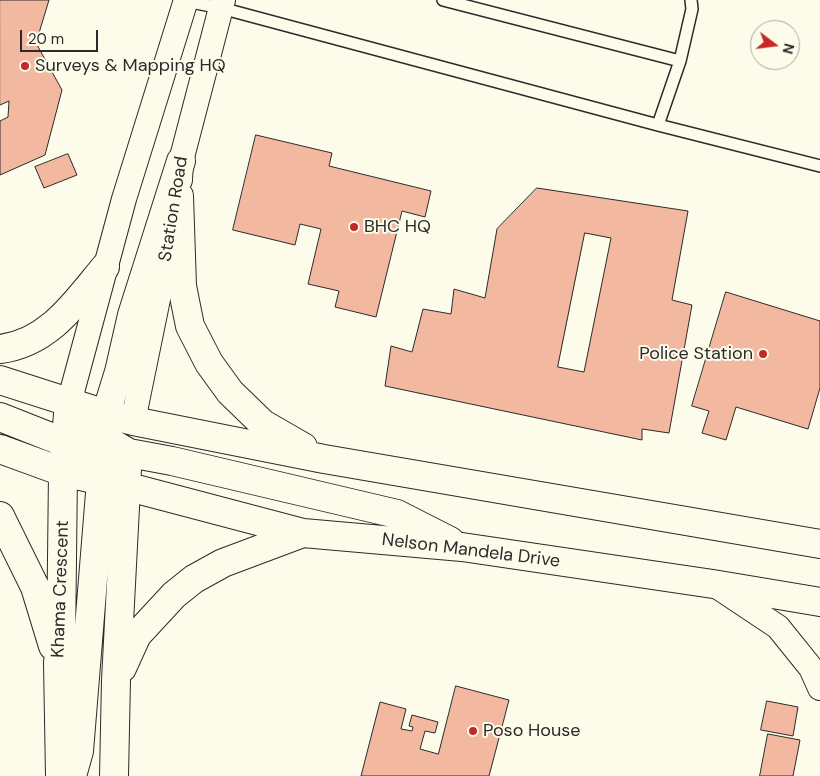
<!DOCTYPE html>
<html>
<head>
<meta charset="utf-8">
<style>
	body { margin:0 }
	#map { position:relative; width:820px; height:776px; overflow:hidden; background:#fdfbea; font-family:"DM Sans",sans-serif }
	canvas { display:block }
	.north { position:absolute; left:750px; top:20px; width:50px; height:50px; box-sizing:border-box; background:#fdfbea; border:1px solid #a9a89e; border-radius:50%; rotate:105deg; font-size:14px; font-weight:700; line-height:20px; text-align:center; color:#2b2b2b }
	.north::after { content:''; display:block; margin:auto; width:18px; height:22px; background:#c62828; clip-path:polygon(50% 0,100% 100%,50% 72%,0 100%) }
	.scale { position:absolute; left:20px; top:30px; width:78px; height:22px; box-sizing:border-box; border:2px solid #2b2b2b; border-top:0; padding-left:6px; font-size:15px; line-height:18px; white-space:nowrap; color:#2b2b2b; -webkit-text-stroke:4px #fdfbea; paint-order:stroke }
</style>
</head>
<body>
<div id="map">
<canvas width="820" height="776"></canvas>
<div class="north">N</div>
<div class="scale">20 m</div>
</div>
<script>
const ctx = document.querySelector('canvas').getContext('2d');
ctx.lineJoin = 'round';
function fill(path, color) {
  ctx.fillStyle = color;
  ctx.fill(path, 'evenodd');
}
function trace(path, color, width, dash) {
  ctx.strokeStyle = color;
  ctx.lineWidth = width;
  ctx.lineCap = dash ? 'butt' : 'round';
  ctx.setLineDash(dash || []);
  ctx.stroke(path);
}
function label(font, color, halo, rows, align = 'center') {
  ctx.font = font + ' "DM Sans",sans-serif';
  ctx.lineWidth = 4;
  ctx.setLineDash([]);
  ctx.textBaseline = 'middle';
  ctx.strokeStyle = halo;
  ctx.fillStyle = color;
  for (const [text, x, y, turn = 0] of rows) {
    ctx.save();
    ctx.translate(x, y);
    ctx.rotate((+turn || 0) * Math.PI / 180);
    ctx.textAlign = isNaN(turn) ? turn : align;
    if (halo) ctx.strokeText(text, 0, 0);
    ctx.fillText(text, 0, 0);
    ctx.restore();
  }
}
const building = new Path2D(`
	M0,0H49L36,43L62,90L45,155L0,175V121L8,117L9,101L0,105Z
	M256,135L332,153L329,166L431,191L425,217L402,211L376,317L335,307L339,291L308,284L321,229L300,224L295,245L233,230Z
	M68,154L77,175L44,188L35,167Z
	M537,188L688,211L672,300L692,305L669,433L642,429V440L385,386L391,346L412,352L423,309L451,314L454,289L485,298L497,229ZM585,233L611,238L584,372L558,367Z
	M726,292L820,321V388L808,429L736,407L726,440L702,433L709,411L692,406Z
	M456,686L509,700L489,776H361L380,702L406,709L401,729L412,731L413,727L409,726L412,715L438,722L435,733L425,731L420,749L438,754Z
	M767,701L798,707L793,736L761,730Z
	M768,734L800,740L793,776H760Z`);
fill(building, '#f2b8a0');
trace(building, '#2b2b2b', 1);
const service = new Path2D(`
	M443,0L680,61
	M186,1L221,8L658,125L820,166
	M658,125L680,61L692,9L691,0`);
const minor = new Path2D(`
	M180,180L181,161L223,0
	M69,403L124,199L186,0
	M133,421L174,221
	M715,585L778,627L811,668L820,688`);
const primary = new Path2D(`
	M179,196L182,286L190,326L209,363L230,392L263,424L303,447
	M0,349C49,343 76,302 105,267
	M0,380L106,414L133,421L324,459L820,544
	M69,403L98,435L129,453L172,461L397,514L450,541
	M0,417L81,449
	M0,449L63,472L125,486L303,533L462,547L713,584L820,602
	M63,472L88,452L98,435L106,414L119,372L132,315L181,161
	M0,516L35,587L53,646
	M122,668L137,635L174,595L194,579L223,563L303,533
	M60,776L58,662L61,645L63,472L69,403
	M72,776L79,751L101,481L105,464
	M114,776L116,680L127,469`);
trace(service, '#2b2b2b', 14);
trace(minor, '#2b2b2b', 26);
trace(primary, '#2b2b2b', 30);
trace(service, '#fdfbea', 11);
trace(minor, '#fdfbea', 24);
trace(primary, '#fdfbea', 28);
for (const [x, y, r, color] of [
	[25,66,5,"#c62828"],
	[354,227,5,"#c62828"],
	[763,354,5,"#c62828"],
	[473,731,5,"#c62828"]
]) {
  const dot = new Path2D();
  dot.arc(x, y, r, 0, 2 * Math.PI);
  ctx.fillStyle = color;
  ctx.fill(dot);
  trace(dot, '#fdfbea', 2);
}
label('18px', '#2b2b2b', '#fdfbea', [
	["Surveys & Mapping HQ",35,66],
	["BHC HQ",364,227],
	["Police Station",753,354,"right"],
	["Poso House",483,731]
], 'left');
label('18px', '#2b2b2b', '#fdfbea', [
	["Station Road",174,209,-81],
	["Nelson Mandela Drive",471,551,7],
	["Khama Crescent",61,589,-88]
]);
</script>
</body>
</html>
